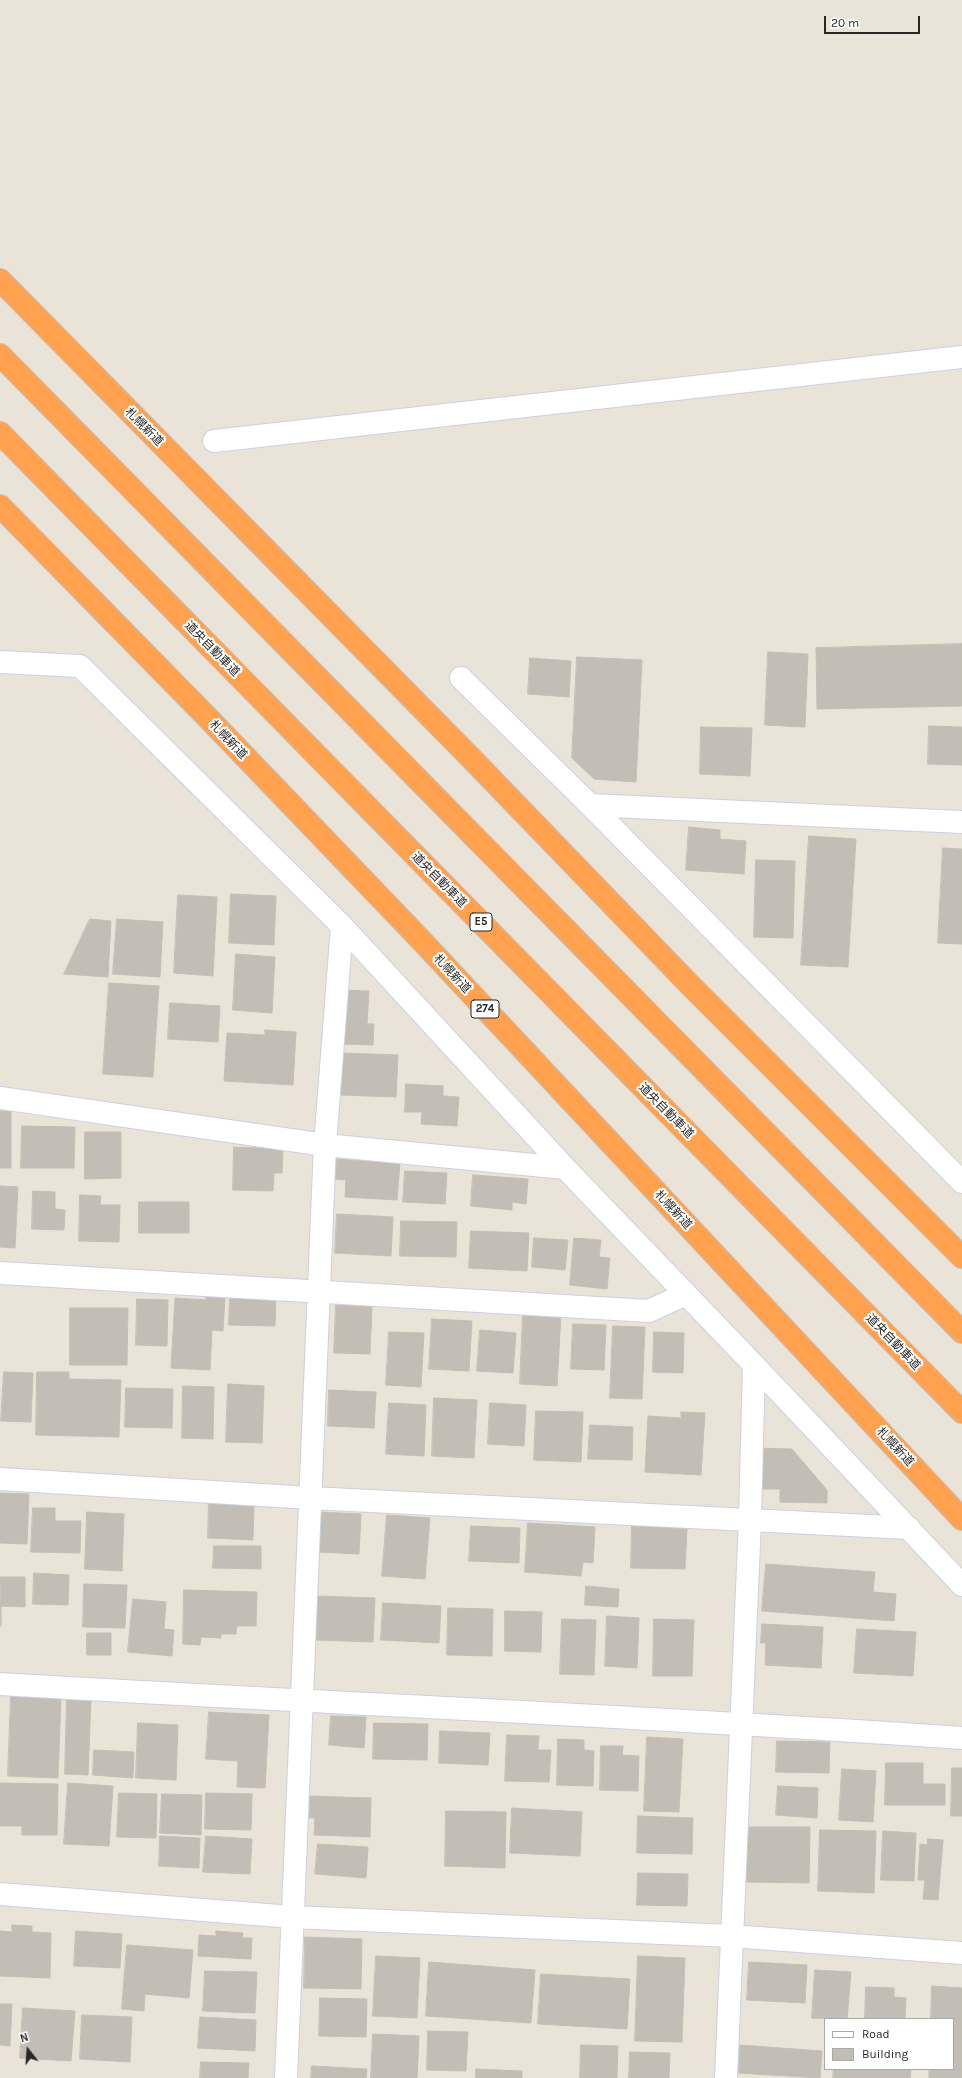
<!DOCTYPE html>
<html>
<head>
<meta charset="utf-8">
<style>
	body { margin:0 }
	#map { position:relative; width:962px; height:2078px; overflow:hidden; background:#eae3d8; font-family:Karla,sans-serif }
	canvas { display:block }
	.legend { position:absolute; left:824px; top:2018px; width:130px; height:52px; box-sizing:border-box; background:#fff; border:1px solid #a9a9a9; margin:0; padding:5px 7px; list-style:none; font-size:12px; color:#272727 }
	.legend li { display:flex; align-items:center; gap:8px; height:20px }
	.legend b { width:20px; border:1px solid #a9a9a9 }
	.north { position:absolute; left:8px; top:2030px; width:40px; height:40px; -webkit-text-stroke:3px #fff; paint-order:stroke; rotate:343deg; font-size:11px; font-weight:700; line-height:16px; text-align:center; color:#272727 }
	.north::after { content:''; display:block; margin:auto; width:14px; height:18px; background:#272727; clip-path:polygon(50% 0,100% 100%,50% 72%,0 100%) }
	.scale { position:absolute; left:824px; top:16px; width:96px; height:18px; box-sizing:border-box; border:2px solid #272727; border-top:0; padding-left:5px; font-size:12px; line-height:14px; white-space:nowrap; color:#272727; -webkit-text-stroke:3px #fff; paint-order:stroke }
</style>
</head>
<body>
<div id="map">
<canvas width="962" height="2078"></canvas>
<ul class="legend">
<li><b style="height:5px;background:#fff"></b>Road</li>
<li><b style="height:11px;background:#c2bdb5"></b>Building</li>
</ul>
<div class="north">N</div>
<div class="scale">20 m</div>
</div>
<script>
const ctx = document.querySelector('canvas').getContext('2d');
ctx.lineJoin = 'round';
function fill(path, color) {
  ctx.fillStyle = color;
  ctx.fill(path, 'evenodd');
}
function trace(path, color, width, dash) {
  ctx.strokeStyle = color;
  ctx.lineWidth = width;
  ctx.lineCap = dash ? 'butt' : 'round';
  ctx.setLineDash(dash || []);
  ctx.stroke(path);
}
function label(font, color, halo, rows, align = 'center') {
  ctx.font = font + ' Karla,"Noto Sans JP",sans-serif';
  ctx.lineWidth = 4;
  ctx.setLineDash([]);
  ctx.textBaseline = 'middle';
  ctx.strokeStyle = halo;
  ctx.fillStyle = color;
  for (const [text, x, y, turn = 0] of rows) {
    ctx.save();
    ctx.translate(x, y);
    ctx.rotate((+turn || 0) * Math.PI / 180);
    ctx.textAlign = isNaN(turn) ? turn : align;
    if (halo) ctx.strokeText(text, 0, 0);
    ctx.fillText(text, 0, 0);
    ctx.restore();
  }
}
const building = new Path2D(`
	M962,644V706L817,709L816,648Z
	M768,652L808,654L805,727L765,725Z
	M577,657L642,660L636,782L594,779L572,758Z
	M530,658L571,661L569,697L528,694Z
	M929,726L962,727V765L928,764Z
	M701,727L752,728L750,776L700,774Z
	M689,827L720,830V839L746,841L744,874L686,870Z
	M809,836L856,839L848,967L801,965Z
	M943,848L962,849V944L938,943Z
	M756,860L795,861L793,938L754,937Z
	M231,894L276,896L274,945L229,943Z
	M178,895L217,897L213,976L174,973Z
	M90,919L111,921L108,977L64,974Z
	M117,919L163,922L160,977L113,974Z
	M236,954L275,957L272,1013L233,1010Z
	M109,983L159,986L153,1077L103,1074Z
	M342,990L369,991L367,1024H374L373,1045L340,1044Z
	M170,1003L220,1006L218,1042L168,1039Z
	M265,1030L296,1032L293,1085L224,1081L227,1033L265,1035Z
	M342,1053L398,1055L396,1097L340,1095Z
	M406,1084L443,1086V1096L459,1097L457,1126L421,1124L422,1112H405Z
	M0,1111H11V1168H0Z
	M22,1126L75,1127L74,1168H21Z
	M85,1132H121V1178L85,1179Z
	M234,1147L283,1149L282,1173H274L273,1191L233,1190Z
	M335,1159L400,1163L397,1200L345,1197L346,1180L334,1179Z
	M405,1171L447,1173L445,1204L403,1202Z
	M473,1175L528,1179L526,1204L512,1202V1210L471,1206Z
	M0,1186L18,1187L15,1248L0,1247Z
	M33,1191L55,1192V1209L65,1210L64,1230L32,1229Z
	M80,1195L101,1196L100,1205H120L119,1242L79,1241Z
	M139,1202H189V1233H139Z
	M337,1214L393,1217L391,1256L335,1253Z
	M401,1221L457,1222L456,1257L400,1256Z
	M471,1231L529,1233L527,1271L469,1268Z
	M534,1238L568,1240L565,1270L532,1267Z
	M574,1238L601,1240L599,1257L610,1258L607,1289L570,1285Z
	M230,1295L276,1296L275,1326L229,1325Z
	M206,1296L225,1297L223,1331L212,1330L210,1370L171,1368L175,1298L206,1300Z
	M137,1299L168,1300L167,1346L136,1345Z
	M336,1305L372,1307L370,1354L334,1353Z
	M70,1308H128L127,1365H70Z
	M523,1313L561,1314L557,1386L520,1384Z
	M432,1319L472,1321L469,1371L429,1369Z
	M573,1324L606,1325L604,1370L571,1369Z
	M613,1326L645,1327L642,1399L610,1398Z
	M480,1330L516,1333L513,1373L477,1371Z
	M389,1332L424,1333L421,1387L386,1385Z
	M654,1332L684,1333L683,1373L653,1372Z
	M4,1372L33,1373L31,1422L1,1421Z
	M37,1372H69V1379L121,1380L119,1437L36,1435Z
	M228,1384L264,1386L262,1443L226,1442Z
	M183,1386L214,1387L213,1439L182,1438Z
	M126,1388L173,1389L172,1428L125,1427Z
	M329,1390L376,1392L374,1428L328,1426Z
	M434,1398L477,1400L474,1458L432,1456Z
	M389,1403L426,1405L424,1456L386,1454Z
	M490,1403L526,1405L524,1446L488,1444Z
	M536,1411L583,1412L581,1462L534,1460Z
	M681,1412L705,1413L701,1475L645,1472L648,1416L681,1418Z
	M590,1425L633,1427L632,1460L588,1459Z
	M757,1448L792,1449L827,1490V1503L780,1502V1489H757Z
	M0,1493L29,1494L27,1544L0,1543Z
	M209,1501L254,1503L253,1540L208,1538Z
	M33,1508H55V1521H81L80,1553L31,1552Z
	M87,1512L124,1514L122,1571L85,1569Z
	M318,1512L361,1514L359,1554L317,1552Z
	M387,1515L430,1518L425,1579L382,1576Z
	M528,1523L595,1527L593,1563L583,1562L581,1576L525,1572Z
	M471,1526L520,1528L519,1563L469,1561Z
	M632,1526L687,1528L685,1569L631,1568Z
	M214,1546H261V1569L213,1568Z
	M766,1564L875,1572L873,1592L896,1594L894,1621L762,1611Z
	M34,1573L69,1575L68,1605L33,1604Z
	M0,1577H25V1607L1,1606V1626Z
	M84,1584L127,1585L125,1628L83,1627Z
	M586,1586L619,1589L618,1607L585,1605Z
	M184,1590L257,1592L256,1626H237L236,1634H221V1638L201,1637L200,1645L183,1644Z
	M317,1596L375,1598L373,1642L315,1640Z
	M133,1599L166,1602L164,1629L174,1630L172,1656L128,1652Z
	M383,1603L441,1606L439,1643L381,1640Z
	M448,1608L493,1609L492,1656L447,1655Z
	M505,1611L542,1612L541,1652L505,1651Z
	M607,1616L639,1618L637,1668L605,1666Z
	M562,1619L596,1620L594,1675L560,1674Z
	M654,1619L694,1620L692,1676H653Z
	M762,1624L823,1627L821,1668L765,1665L766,1643H761Z
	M857,1629L916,1632L913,1676L854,1673Z
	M87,1633H111V1655H87Z
	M11,1695L61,1697L58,1778L8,1776Z
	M67,1697L91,1698L88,1775L65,1774Z
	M209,1712L269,1715L265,1788L237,1787L238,1761L206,1759Z
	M331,1716L366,1717L364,1748L329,1745Z
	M138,1723L178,1725L176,1780L136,1778Z
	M374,1723L428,1724L427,1760L373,1759Z
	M440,1731L490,1733L488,1765L439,1763Z
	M507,1735L539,1736L538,1750H551L549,1782L505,1781Z
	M647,1737L683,1739L679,1812L644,1811Z
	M558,1739L584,1740V1750L594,1751L593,1786L557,1785Z
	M777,1741L830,1742L829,1773L776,1772Z
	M601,1746H623L622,1755L639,1756L638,1791L600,1790Z
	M94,1750L134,1752L133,1778L93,1775Z
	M886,1763H923V1784H945V1805H885Z
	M952,1768H962V1816H951Z
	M842,1769L876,1771L873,1822L839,1820Z
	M0,1783L58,1784L57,1835H22V1826H0Z
	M68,1783L113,1786L109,1846L64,1844Z
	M778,1786L818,1788L817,1818L776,1815Z
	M119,1793L157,1794L156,1838L117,1837Z
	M206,1793L252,1794L251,1830L205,1829Z
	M162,1794L202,1795L201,1835L160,1833Z
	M310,1796L371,1798L370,1837L314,1835L315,1818H309Z
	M512,1808L582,1812L580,1856L510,1853Z
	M446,1811L506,1812L505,1868L445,1866Z
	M638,1816L693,1818L692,1854L637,1853Z
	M747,1827H810L809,1883L746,1882Z
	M820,1830L876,1831L874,1893L818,1891Z
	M883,1831L916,1833L914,1881L881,1880Z
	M160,1836L200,1838L199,1868L159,1866Z
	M206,1836L252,1839L250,1874L203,1872Z
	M928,1839L943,1840L938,1900L923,1899L925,1880H918L920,1844L927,1845Z
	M318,1844L368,1847L366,1878L315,1874Z
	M638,1873L688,1874L687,1906L637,1905Z
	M12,1925L32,1926V1932L51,1933L50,1978L0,1976V1931L12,1932Z
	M76,1931L122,1934L120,1968L74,1966Z
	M216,1931L243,1933L242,1938H252L251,1959L198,1956L199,1935L216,1936Z
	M305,1937L362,1939L361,1989L304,1988Z
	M127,1945L193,1950L189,1998L145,1994L144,2011L122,2009Z
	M376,1956L420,1958L417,2018L373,2016Z
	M638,1956L685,1958L682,2042L635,2041Z
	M429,1962L535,1970L531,2023L426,2016Z
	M749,1962L807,1965L805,2003L747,2000Z
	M815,1970L851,1972L847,2019L812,2018Z
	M205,1971L257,1972L255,2013L203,2011Z
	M541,1974L630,1979L627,2029L538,2024Z
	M932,1986L962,1988V2078H929V2069H953V2019H931Z
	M866,1987L894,1988V1997L906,1998L905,2019H865Z
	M320,1998L367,1999L366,2037L319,2036Z
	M0,2004H12L10,2046L0,2045Z
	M23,2008L75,2011L71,2061L20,2058Z
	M82,2015L132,2017L130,2062L80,2059Z
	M200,2017L256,2020L255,2051L198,2048Z
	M428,2031L468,2032L466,2071L427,2070Z
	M373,2034L419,2036L417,2078H371Z
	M581,2045L618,2046L617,2078H580Z
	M740,2045L822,2051L820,2078L738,2073Z
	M630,2052L670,2053L669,2078H629Z
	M201,2062L249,2063L248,2078H200Z
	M312,2066L367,2069L366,2078H311Z
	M476,2069L522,2071V2078H476Z
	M834,2069H911L910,2078H833Z`);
fill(building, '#c2bdb5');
trace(building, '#c5bfb2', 1);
const minor = new Path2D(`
	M214,441L962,357
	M0,662L80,666L342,926L565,1168L754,1365L962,1585
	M461,678L590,805L962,1182
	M590,805L962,822
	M0,1098L325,1145L565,1168
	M0,1273L649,1311L686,1294
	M0,1479L311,1498L909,1528
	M0,1684C321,1703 642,1716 962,1738
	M0,1894L292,1917L731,1936L962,1953
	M286,2078L325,1145L342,926
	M726,2078L750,1520L754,1365`);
const highway = new Path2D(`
	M0,280L471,758L691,986L962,1257
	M0,355L962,1332
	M0,433L962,1412
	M0,506L210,720L420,939L962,1519`);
trace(minor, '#cdd0e1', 24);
trace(highway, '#c3c3c3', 24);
trace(minor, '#fff', 22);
trace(highway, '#ffa14e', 22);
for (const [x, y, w] of [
	[481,922,22],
	[485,1009,28]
]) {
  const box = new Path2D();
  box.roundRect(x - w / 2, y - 9, w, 18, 3);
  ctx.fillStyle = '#fff';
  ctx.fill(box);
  trace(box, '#272727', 1);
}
label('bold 11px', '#272727', null, [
	["E5",481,922],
	["274",485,1009]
]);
label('12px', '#272727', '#fff', [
	["札幌新道",144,427,45],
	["道央自動車道",212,649,45],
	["札幌新道",228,740,46],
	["道央自動車道",439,880,45],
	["札幌新道",452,974,47],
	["道央自動車道",666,1111,45],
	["札幌新道",673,1210,47],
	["道央自動車道",893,1342,46],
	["札幌新道",895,1447,47]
]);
</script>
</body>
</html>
